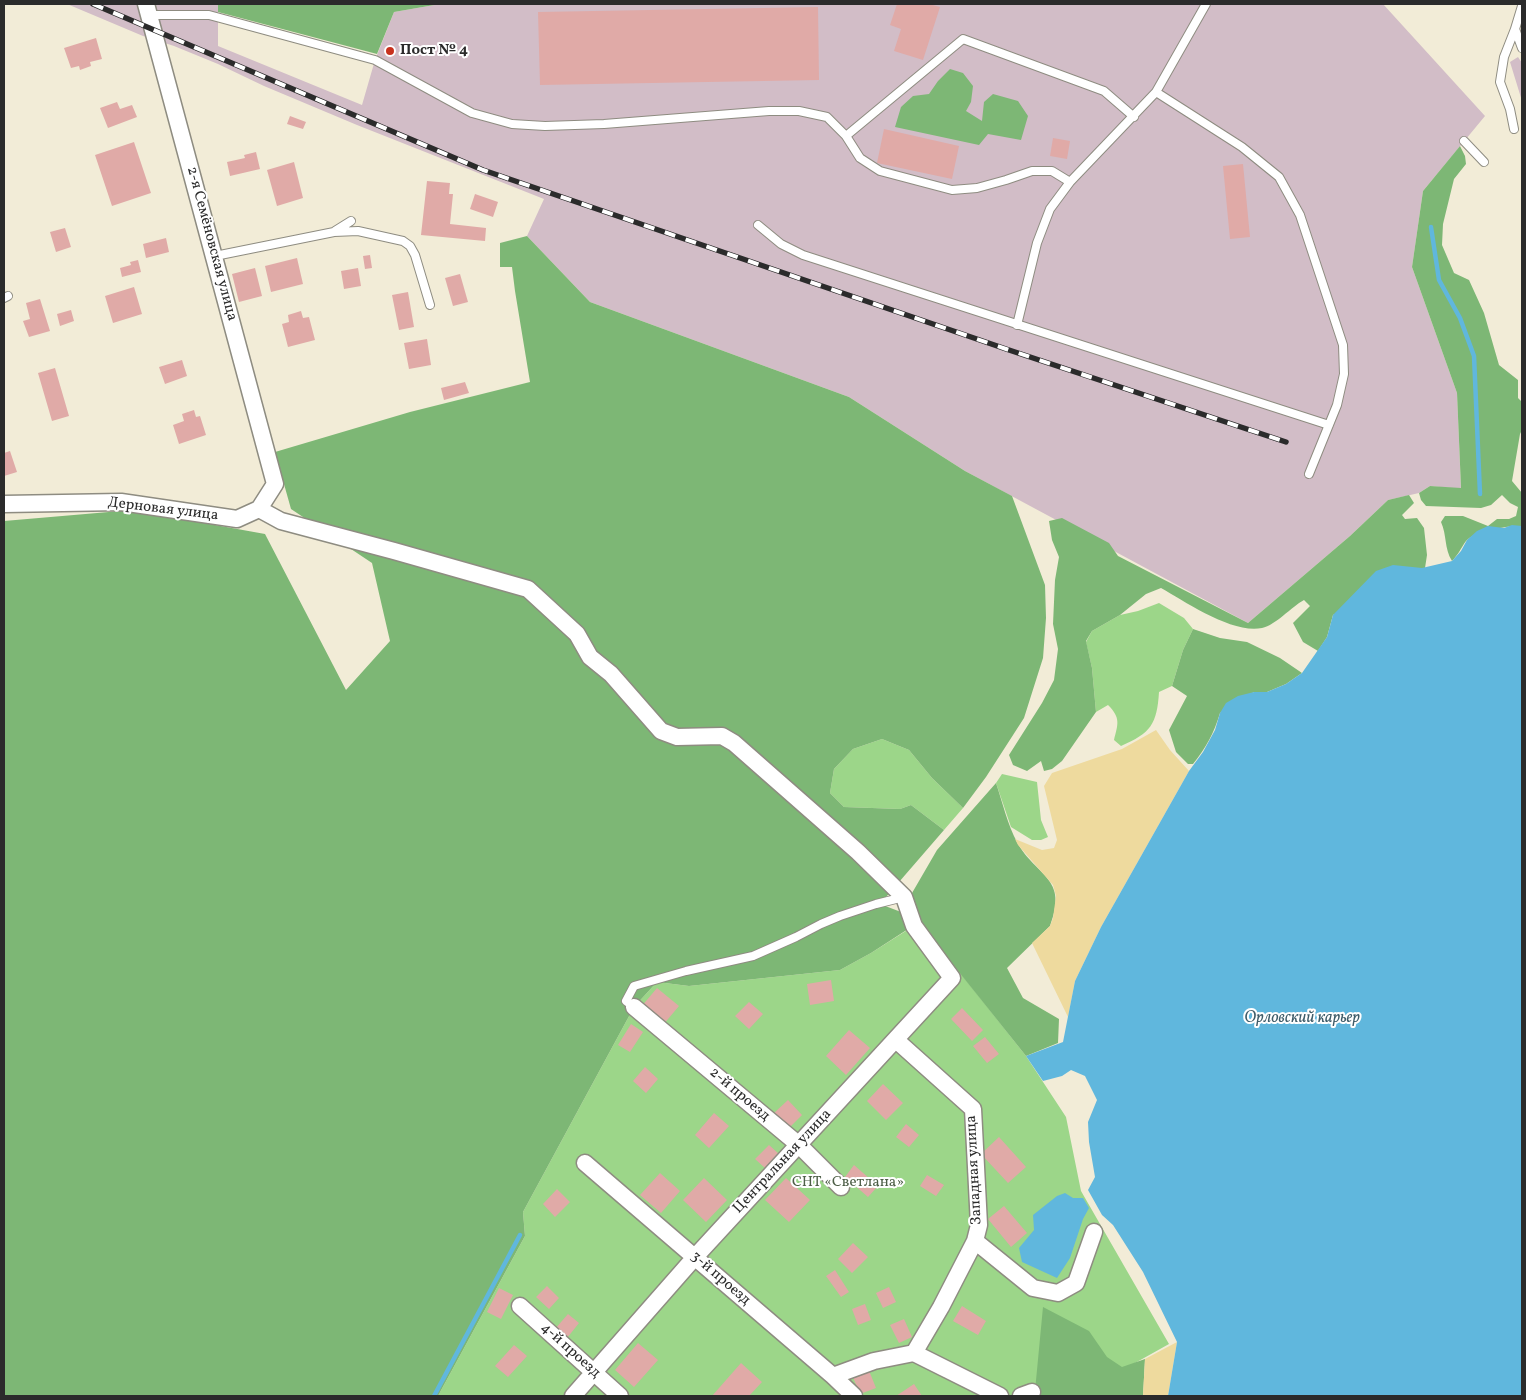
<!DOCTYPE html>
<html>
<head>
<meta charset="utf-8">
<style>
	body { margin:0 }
	#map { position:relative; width:1526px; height:1400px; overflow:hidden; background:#f2ecd7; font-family:Vollkorn,serif }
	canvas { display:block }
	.frame { position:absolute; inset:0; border:5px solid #2b2b2b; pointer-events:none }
</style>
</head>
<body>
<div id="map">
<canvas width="1526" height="1400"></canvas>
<div class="frame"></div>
</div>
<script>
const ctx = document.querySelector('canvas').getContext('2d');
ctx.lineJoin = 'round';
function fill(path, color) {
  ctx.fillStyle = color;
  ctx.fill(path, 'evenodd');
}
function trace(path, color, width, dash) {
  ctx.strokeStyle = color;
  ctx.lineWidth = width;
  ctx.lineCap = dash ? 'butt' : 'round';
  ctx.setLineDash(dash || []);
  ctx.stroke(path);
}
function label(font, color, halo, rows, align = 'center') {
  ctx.font = font + ' Vollkorn,serif';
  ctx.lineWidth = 4;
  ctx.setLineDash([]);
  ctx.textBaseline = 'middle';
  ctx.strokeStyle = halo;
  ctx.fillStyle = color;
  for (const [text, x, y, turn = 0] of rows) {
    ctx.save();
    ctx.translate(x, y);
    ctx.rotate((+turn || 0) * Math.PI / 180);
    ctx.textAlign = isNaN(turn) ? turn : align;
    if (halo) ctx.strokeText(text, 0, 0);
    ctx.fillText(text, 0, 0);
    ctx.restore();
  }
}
fill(new Path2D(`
	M67,4H218V46L362,105L375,60L394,12L440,4H1383L1485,116L1423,191L1412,267L1457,393L1461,489L1430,486L1419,493L1388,500L1350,536L1248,623L965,471L849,397L590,302L527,236L544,199L357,125L264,86L218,64L174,46L143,36Z
	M1518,57L1522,63V101L1510,62Z`), '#d2bdc7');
fill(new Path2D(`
	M1159,603L1184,618L1193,629L1183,650L1172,686L1159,692C1157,724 1151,733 1121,746L1114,740C1118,724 1121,718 1108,705L1096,712L1092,668L1086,642L1092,631L1120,615L1138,611Z
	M882,739L909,750L932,778L963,808L944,830L911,805L900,809L844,807L830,793L834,769L853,749Z
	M1002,774L1037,782L1041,820L1048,837L1041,840H1032L1011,827L996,783Z
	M920,922L1026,1056L1066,1117L1081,1191L1169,1344L1076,1396H438L525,1236L523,1212L634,1007L657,982L689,986L840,970L871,953Z`), '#9cd689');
fill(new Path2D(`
	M218,4H440L394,12L377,54L218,12Z
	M950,69L963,73L973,86L971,102L966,111L982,121L984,102L993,94L1018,101L1028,116L1021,140L988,134L979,145L895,127L901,107L913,96L929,94L938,81Z
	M1460,146L1465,156L1466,164L1454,179L1443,224L1442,245L1454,273L1469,280L1484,313L1499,365L1518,380V398L1522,402V430L1520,434L1512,481L1522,493V526C1510,525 1474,531 1466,541C1461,548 1458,555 1452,561C1444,548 1447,535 1441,522L1445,516H1463L1488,526L1497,519H1509L1516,516L1518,507L1510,503L1502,495L1491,505L1481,508L1426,506L1421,500L1419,493L1430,486L1461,488L1457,393L1412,267L1423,191Z
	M527,236L590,302L849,397L965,471L1012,496L1045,585L1046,618L1043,658L1024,718L986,777L963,808L932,778L909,750L882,739L853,749L834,769L830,793L844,807L900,809L911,805L944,830L880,904L901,912L937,850L996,783C1002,801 1008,826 1017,842C1036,877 1069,877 1050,926L1007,968L1023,998L1059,1019L1058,1043L1026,1056L919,922L871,953L840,970L689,986L657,982L634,1007L523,1212L525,1236L438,1396H4V521L132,510L265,534L346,690L390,641L372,563L291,509L275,452L410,412L530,382L515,291L512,267H500V243Z
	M1409,495L1414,503L1402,515L1405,519L1417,518L1424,528L1427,555L1425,568L1333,615L1327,637L1318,651L1303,642L1293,623L1310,606L1304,600C1291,607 1276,625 1262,628C1232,634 1186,602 1161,588L1146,594L1120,615L1092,631L1086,641L1092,668L1096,712L1062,761L1052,769L1044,771L1041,761L1027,771L1013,765L1009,755L1042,703L1054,680L1058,649L1053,624L1055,580L1059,557L1052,540L1049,521L1062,518L1109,543L1118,556L1248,623L1350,536L1388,500Z
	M1193,629L1220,638L1247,642L1280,658L1302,673L1286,684L1267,692H1254L1220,713C1214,733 1206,748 1193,764H1188L1176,752L1169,730L1187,696L1172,686L1183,650Z
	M1043,1307L1089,1331L1107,1357L1122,1367L1145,1359L1143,1396H1031L1035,1391Z`), '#7db775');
fill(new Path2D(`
	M1156,730L1170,750L1189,771L1101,927L1075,981L1068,1017L1032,943L1050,926L1053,918L1056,896L1053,885L1018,845L1015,839L1042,850L1054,848L1057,840L1044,786L1052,773L1122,749Z
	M1177,1342L1168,1396H1143L1145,1359Z`), '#eeda9e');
fill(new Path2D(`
	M1512,525L1522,526V1396H1168L1177,1342L1143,1272L1113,1225L1102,1215L1088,1190L1095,1177L1089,1142L1088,1122L1097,1100L1085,1076L1071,1070L1062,1076L1043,1081L1026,1056L1063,1042L1075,981L1101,927L1189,771L1203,752L1215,730L1220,713L1226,703L1238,696L1254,692H1267L1286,684L1302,673L1327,637L1333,615L1376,571L1393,565L1422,568L1452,561L1461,551L1467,540L1477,531L1488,526L1504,528Z
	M1065,1193L1073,1198H1083L1089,1208L1083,1219L1070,1258L1057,1278L1022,1262L1019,1248L1034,1230L1033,1215L1057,1196Z`), '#60b7dd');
trace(new Path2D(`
	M1431,227L1439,280L1460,318L1474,356L1480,494
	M434,1396L520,1235`), '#60b7dd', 4.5);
fill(new Path2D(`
	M897,4H929L940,7L923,60L894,51L901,29L890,25Z
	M818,7L819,80L540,85L538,12Z
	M96,38L102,59L90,62L91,66L80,70L79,66L71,68L64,48Z
	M387,46L395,49L393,57L384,54Z
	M117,102L120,109L132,105L137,117L108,128L100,108Z
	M290,116L306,122L303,129L287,124Z
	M884,129L959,146L952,179L877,163Z
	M1053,138L1070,141L1067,159L1050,156Z
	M134,142L151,193L112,206L95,155Z
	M256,152L260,169L230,176L227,162L245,158L244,155Z
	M294,162L303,198L277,206L267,170Z
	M1243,164L1250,237L1230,239L1223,166Z
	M427,181L450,183L449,194H453L450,224L486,228L485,241L421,235Z
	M475,194L498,202L493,217L470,209Z
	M65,228L71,247L56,252L50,232Z
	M166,238L169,252L146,258L143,244Z
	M370,255L372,268L365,269L363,256Z
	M297,258L303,284L271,292L265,266Z
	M138,260L141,272L122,277L120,268L131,265L130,262Z
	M255,268L262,296L239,302L232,274Z
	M358,268L361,286L344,289L341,271Z
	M460,274L468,302L453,306L445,278Z
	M134,287L142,314L113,323L105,296Z
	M408,292L414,327L399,330L392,295Z
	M40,299L50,331L29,337L23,321L30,319L26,303Z
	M71,310L74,321L60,326L57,314Z
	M301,311L303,318L309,317L315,340L288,347L282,324L289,322L288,315Z
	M427,339L431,365L409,369L404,343Z
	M182,360L187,376L165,384L159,367Z
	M55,368L69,416L52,421L38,373Z
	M465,382L469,393L444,400L441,388Z
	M194,410L196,417L200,416L206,435L179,444L173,425L184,421L182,414Z
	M10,451L17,472L4,476V453Z
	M831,980L834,1001L810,1005L807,984Z
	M657,988L679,1006L663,1025L641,1007Z
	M749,1002L763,1014L749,1029L735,1016Z
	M962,1008L983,1030L972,1041L951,1019Z
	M631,1024L643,1032L630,1052L618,1045Z
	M849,1030L870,1048L846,1075L826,1056Z
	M985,1037L999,1054L987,1063L973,1046Z
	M645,1067L658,1079L646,1093L633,1081Z
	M883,1084L903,1103L886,1120L867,1101Z
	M788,1100L802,1115L789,1128L774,1113Z
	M714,1113L729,1126L709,1148L695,1135Z
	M906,1124L919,1135L909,1147L896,1137Z
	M999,1137L1026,1167L1008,1183L981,1154Z
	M769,1145L779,1154L765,1168L755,1159Z
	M854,1165L878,1186L868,1197L845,1177Z
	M660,1173L680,1191L661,1213L640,1195Z
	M927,1175L944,1185L936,1196L920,1186Z
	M704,1178L727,1200L706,1222L683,1200Z
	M786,1178L810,1200L789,1222L765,1200Z
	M557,1189L570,1202L555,1217L543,1204Z
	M1004,1206L1027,1233L1011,1247L988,1219Z
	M853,1243L868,1257L852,1273L838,1259Z
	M835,1270L849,1292L841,1297L826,1276Z
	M547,1286L559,1298L549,1309L536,1297Z
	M889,1287L896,1302L883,1308L876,1293Z
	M499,1288L513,1295L501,1319L487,1312Z
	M865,1304L871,1320L858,1325L852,1309Z
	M962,1306L986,1321L978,1335L953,1321Z
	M568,1314L579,1323L567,1338L555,1329Z
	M904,1319L912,1337L899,1343L890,1325Z
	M638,1343L658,1360L634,1387L615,1370Z
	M514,1345L527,1356L508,1377L495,1366Z
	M741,1363L762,1382L749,1396H712Z
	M868,1368L876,1388L860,1394L852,1375Z
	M914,1384L922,1396H896Z`), '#e0aaa7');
const service = new Path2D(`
	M1522,6L1515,29L1522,48
	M149,15H209L375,60L472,113L512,124L545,126L604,124L769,111H799L827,117L846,136L860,158L880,171L952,190L977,188L1006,180L1032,171H1052L1070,182
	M1156,92L1242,147L1279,177L1300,215L1343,345L1344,374L1337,405L1309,474
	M1514,129L1510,109L1500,82L1504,57L1515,29
	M846,136L963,39L1104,91L1134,117
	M1464,141L1484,162
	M758,225L781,244L803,255L1329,425
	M335,231L351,221
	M215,256L334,232L358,231L403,241L410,246L415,255L430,305
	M4,298L8,296
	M1017,325L1037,243L1050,209L1070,182L1156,92L1206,4
	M634,1007L626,1001L634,986L686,971L753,956L796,937L821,924L840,916L876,904L904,897`);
const minor = new Path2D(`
	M4,504L121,502L237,519L259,509L275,484L146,4
	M259,509L281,521L394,551L528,589L577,634L590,657L611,674L661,731L677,737L722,736L734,743L858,852L904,897L914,926L952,978L695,1257L573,1396
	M634,1007L799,1145L841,1187
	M585,1163L833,1376L854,1396
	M975,1241L1033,1288L1058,1293L1076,1283L1094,1232
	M520,1306L620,1396
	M914,1353L1000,1396
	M833,1376L874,1361L914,1353L941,1307L975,1241L979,1225L973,1109L896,1040
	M1021,1396L1032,1392`);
trace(service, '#8e8c81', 10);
trace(minor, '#8e8c81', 19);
trace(service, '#fff', 8);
trace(minor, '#fff', 16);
const rail = new Path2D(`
	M93,4L483,170L1006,349L1286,442`);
trace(rail, '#2b2b2b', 5.5);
trace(rail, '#fff', 4, [11]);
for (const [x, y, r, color] of [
	[390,51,5,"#c8321e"]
]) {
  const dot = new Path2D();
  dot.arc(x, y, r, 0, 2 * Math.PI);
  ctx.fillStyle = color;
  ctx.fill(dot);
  trace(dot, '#fff', 2);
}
label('bold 15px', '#2b2b2b', '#fff', [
	["Пост № 4",400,51]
], 'left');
label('15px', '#2b2b2b', '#fff', [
	["2-я Семёновская улица",211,244,75],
	["Дерновая улица",163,510,7],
	["2-й проезд",739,1095,40],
	["Центральная улица",783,1162,-47],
	["Западная улица",975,1170,-93],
	["3-й проезд",720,1279,41],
	["4-й проезд",570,1351,42]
]);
label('15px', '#4d5e47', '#fff', [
	["СНТ «Светлана»",848,1183]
]);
label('italic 16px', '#3e5c69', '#fff', [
	["Орловский карьер",1302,1019]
]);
</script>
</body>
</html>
